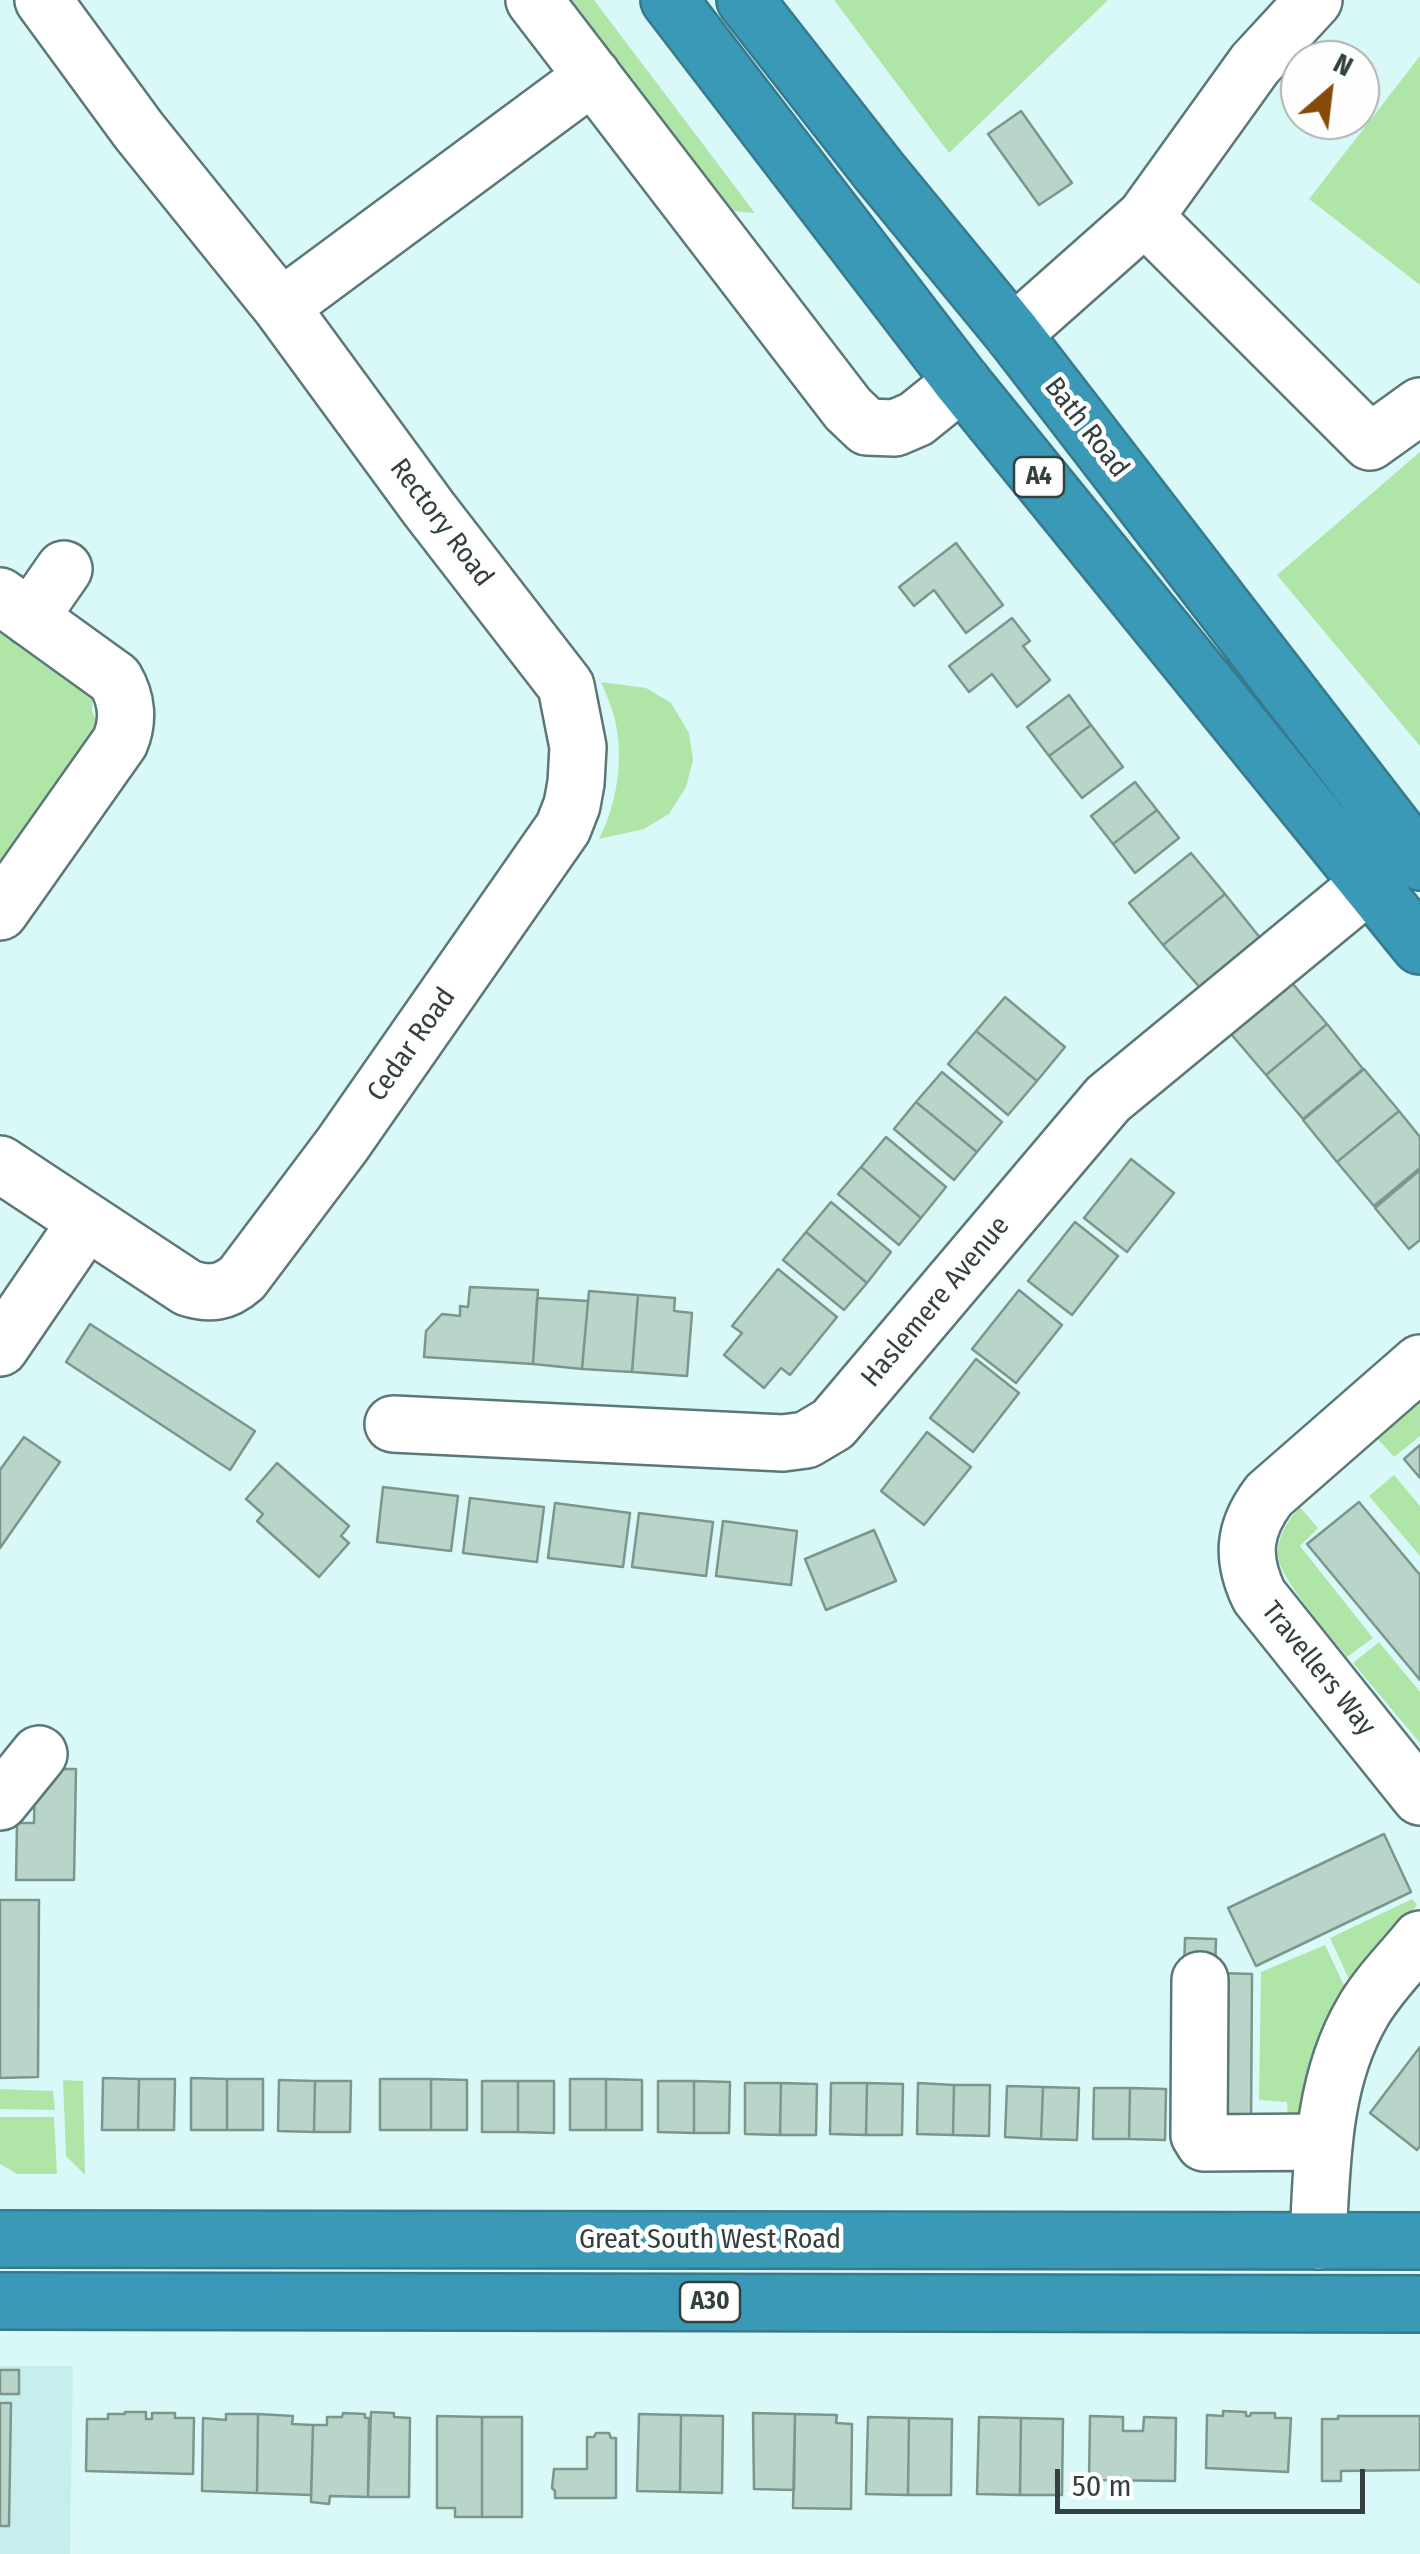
<!DOCTYPE html>
<html>
<head>
<meta charset="utf-8">
<style>
	body { margin:0 }
	#map { position:relative; width:1420px; height:2554px; overflow:hidden; background:#d9f8f8; font-family:"Fira Sans Condensed",sans-serif }
	canvas { display:block }
	.north { position:absolute; left:1280px; top:40px; width:100px; height:100px; box-sizing:border-box; background:#fefefe; border:2px solid #adb2b2; border-radius:50%; rotate:28deg; font-size:28px; font-weight:700; line-height:40px; text-align:center; color:#334040 }
	.north::after { content:''; display:block; margin:auto; width:35px; height:45px; background:#874b09; clip-path:polygon(50% 0,100% 100%,50% 72%,0 100%) }
	.scale { position:absolute; left:1055px; top:2469px; width:310px; height:45px; box-sizing:border-box; border:5px solid #334040; border-top:0; padding-left:12px; font-size:30px; line-height:35px; white-space:nowrap; color:#334040; -webkit-text-stroke:8px #fefefe; paint-order:stroke }
</style>
</head>
<body>
<div id="map">
<canvas width="1420" height="2554"></canvas>
<div class="north">N</div>
<div class="scale">50 m</div>
</div>
<script>
const ctx = document.querySelector('canvas').getContext('2d');
ctx.lineJoin = 'round';
function fill(path, color) {
  ctx.fillStyle = color;
  ctx.fill(path, 'evenodd');
}
function trace(path, color, width, dash) {
  ctx.strokeStyle = color;
  ctx.lineWidth = width;
  ctx.lineCap = dash ? 'butt' : 'round';
  ctx.setLineDash(dash || []);
  ctx.stroke(path);
}
function label(font, color, halo, rows, align = 'center') {
  ctx.font = font + ' "Fira Sans Condensed",sans-serif';
  ctx.lineWidth = 9;
  ctx.setLineDash([]);
  ctx.textBaseline = 'middle';
  ctx.strokeStyle = halo;
  ctx.fillStyle = color;
  for (const [text, x, y, turn = 0] of rows) {
    ctx.save();
    ctx.translate(x, y);
    ctx.rotate((+turn || 0) * Math.PI / 180);
    ctx.textAlign = isNaN(turn) ? turn : align;
    if (halo) ctx.strokeText(text, 0, 0);
    ctx.fillText(text, 0, 0);
    ctx.restore();
  }
}
fill(new Path2D(`
	M0,2366H73L70,2554H0Z`), '#c5eeed');
fill(new Path2D(`
	M560,0H594L755,213L721,210Z
	M834,0H1108L949,153Z
	M1420,56V285L1309,199Z
	M1420,452V746L1277,575Z
	M0,616L93,692L92,711L101,732L0,878Z
	M601,682L646,688L671,703L689,733L693,760L686,787L669,814L644,829L599,839C617,804 624,759 615,720C612,707 606,694 601,682Z
	M1420,1398V1436L1394,1457L1377,1438Z
	M1394,1475L1420,1506V1556L1369,1496Z
	M1300,1507L1318,1528L1300,1546L1373,1638L1347,1657C1331,1637 1282,1581 1278,1558C1276,1538 1288,1520 1300,1507Z
	M1379,1642L1420,1692V1743L1353,1663Z
	M1412,1899L1417,1905L1353,1988L1330,1938Z
	M1325,1945L1349,1996L1319,2044L1306,2078L1303,2116L1288,2119L1287,2102L1259,2100L1261,1972Z
	M63,2080L83,2081L85,2175L66,2156Z
	M0,2089L53,2091L55,2110L0,2109Z
	M0,2117H54L57,2174H17L0,2164Z`), '#b0e5a8');
const building = new Path2D(`
	M1021,111L1072,183L1039,205L988,134Z
	M956,543L1003,605L966,633L934,590L914,606L899,587Z
	M1012,618L1030,641L1023,646L1050,680L1017,707L992,674L969,692L949,666Z
	M1069,695L1091,725L1049,756L1027,727Z
	M1091,725L1123,767L1082,798L1049,756Z
	M1135,782L1157,810L1113,844L1091,816Z
	M1157,810L1179,838L1135,873L1113,844Z
	M1191,853L1225,894L1163,945L1129,903Z
	M1225,894L1261,939L1201,989L1163,945Z
	M1292,983L1327,1024L1266,1075L1231,1034Z
	M1005,997L1065,1047L1037,1081L976,1031Z
	M1327,1024L1363,1069L1303,1119L1266,1075Z
	M976,1031L1037,1081L1008,1115L948,1064Z
	M1364,1069L1399,1111L1337,1162L1303,1120Z
	M942,1072L1002,1122L977,1152L916,1102Z
	M916,1102L977,1152L954,1180L894,1129Z
	M1399,1111L1420,1137V1168L1374,1206L1337,1162Z
	M886,1137L946,1187L921,1218L861,1167Z
	M1131,1159L1174,1193L1127,1252L1084,1218Z
	M861,1167L921,1218L899,1245L838,1194Z
	M1420,1170V1240L1409,1249L1375,1208Z
	M831,1202L891,1252L867,1283L806,1232Z
	M1075,1222L1118,1256L1072,1315L1028,1281Z
	M806,1232L867,1283L844,1310L783,1260Z
	M778,1269L837,1317L790,1375L781,1368L764,1388L724,1355L742,1333L732,1326Z
	M470,1287L538,1290L533,1364L424,1357L426,1331L442,1314L460,1316V1306L468,1307Z
	M1019,1290L1062,1325L1016,1383L972,1349Z
	M589,1291L638,1295L632,1372L582,1369Z
	M638,1295L675,1298L674,1311L692,1313L687,1376L632,1372Z
	M537,1298L588,1301L582,1369L533,1364Z
	M90,1324L255,1431L230,1470L66,1362Z
	M976,1359L1019,1393L973,1452L930,1418Z
	M927,1432L971,1467L924,1525L881,1491Z
	M24,1437L60,1462L0,1548V1470Z
	M1420,1445V1478L1404,1459Z
	M277,1463L349,1526L341,1536L349,1543L319,1577L257,1521L263,1514L246,1499Z
	M383,1487L458,1496L451,1551L377,1542Z
	M470,1498L544,1507L537,1562L463,1553Z
	M1359,1502L1420,1575V1680L1307,1544Z
	M555,1503L630,1513L623,1567L548,1558Z
	M639,1513L713,1522L706,1576L632,1567Z
	M723,1521L797,1531L791,1585L716,1576Z
	M874,1530L896,1581L826,1610L805,1559Z
	M35,1769H76L74,1880H16L17,1823H34Z
	M1384,1834L1411,1892L1256,1966L1228,1908Z
	M0,1900H39L38,2077L0,2078Z
	M1185,1938L1216,1939L1215,1972L1184,1971Z
	M1220,1973L1252,1974L1251,2129H1219Z
	M1420,2047V2146L1417,2150L1370,2113Z
	M103,2078L139,2079L138,2130H102Z
	M191,2078L227,2079V2130H191Z
	M139,2079H175L174,2130H138Z
	M227,2079H263V2130H227Z
	M380,2079H431V2130H380Z
	M431,2079L467,2080V2130H431Z
	M570,2079H606V2130H570Z
	M606,2079L642,2080V2130H606Z
	M279,2080L315,2081L314,2132L278,2131Z
	M315,2081H351L350,2132H314Z
	M482,2081H518V2132H482Z
	M518,2081H554V2133L518,2132Z
	M658,2081H694V2133L658,2132Z
	M694,2081L730,2082L729,2133H694Z
	M745,2083H781L780,2135L745,2134Z
	M781,2083L817,2084L816,2135H780Z
	M831,2083H867L866,2135L830,2134Z
	M867,2083L903,2084L902,2135H866Z
	M918,2083L954,2085L953,2135L917,2134Z
	M954,2085H990L989,2136L953,2135Z
	M1007,2086L1043,2087L1041,2139L1005,2137Z
	M1043,2087L1079,2088L1077,2140L1041,2139Z
	M1094,2088H1130L1129,2139H1093Z
	M1130,2088L1166,2089L1165,2140L1129,2139Z
	M0,2370H19V2394H0Z
	M0,2403H11L9,2526H0Z
	M1223,2411L1246,2412V2416H1250L1251,2413H1275V2418H1291L1288,2472L1206,2468L1207,2415L1223,2416Z
	M125,2412H146V2419H152V2413H175V2418H194L193,2474L86,2471L87,2419H108V2414H125Z
	M371,2412L394,2413V2417L410,2418L409,2497H368Z
	M343,2413L365,2414V2418H369L368,2497L330,2496L329,2504L311,2502L313,2425H327V2417H342Z
	M753,2413L795,2414L794,2490L754,2489Z
	M226,2414H258L257,2493L202,2491L203,2418L226,2420Z
	M258,2414L293,2416L292,2424L313,2425L311,2495L257,2493Z
	M639,2414L681,2415L680,2492L637,2491Z
	M795,2414L837,2415L836,2423L852,2424L851,2509L793,2508Z
	M681,2415L723,2416L722,2493L680,2492Z
	M437,2416L482,2417V2517H455V2508H437Z
	M1090,2416L1123,2417V2431H1143L1144,2417L1176,2418L1175,2481L1089,2480Z
	M1338,2416H1420V2470L1341,2471V2481H1322V2419H1338Z
	M482,2417H522V2517H482Z
	M868,2417L909,2418L908,2495L866,2494Z
	M979,2417L1021,2418L1020,2495L977,2494Z
	M909,2418L952,2419L951,2495H908Z
	M1021,2418L1063,2419L1062,2495H1020Z
	M596,2433H609L611,2438H616V2498H555V2491L552,2488L554,2469H587V2437H594Z`);
fill(building, '#b9d4c9');
trace(building, '#7d968c', 2.5);
const minor = new Path2D(`
	M534,0L848,409L867,427L895,428L916,419L962,382
	M1145,217L1370,442L1420,406
	M281,307L593,76
	M1013,334L1145,217L1255,64L1314,0
	M0,596L115,679C127,699 129,721 120,742L0,912
	M30,618L64,569
	M0,1164L188,1288C210,1295 225,1293 242,1278L342,1145L563,828L572,805L576,783L578,747L566,686L429,509L281,307L139,131L43,0
	M0,1348L86,1222
	M1420,1363L1269,1495C1243,1529 1241,1558 1259,1596L1420,1797
	M393,1424L783,1443L806,1440L833,1424L1108,1099L1369,884
	M0,1802L39,1754
	M1200,1980L1199,2135L1204,2143L1323,2142
	M1318,2241C1322,2164 1322,2082 1362,2013C1377,1986 1401,1963 1420,1939`);
const highway = new Path2D(`
	M669,0L962,382L1420,946
	M745,0L879,171L1013,334L1420,862
	M0,2239L1420,2241
	M0,2301L1420,2304`);
trace(minor, '#5b7777', 60);
trace(highway, '#377a8d', 60);
trace(minor, '#fff', 55);
trace(highway, '#3999b7', 55);
for (const [x, y, w] of [
	[1039,477,50],
	[710,2302,60]
]) {
  const box = new Path2D();
  box.roundRect(x - w / 2, y - 20, w, 40, 8);
  ctx.fillStyle = '#fefefe';
  ctx.fill(box);
  trace(box, '#334040', 2.5);
}
label('bold 25px', '#334040', null, [
	["A4",1039,477],
	["A30",710,2302]
]);
label('28px', '#334040', '#fefefe', [
	["Bath Road",1086,428,52],
	["Rectory Road",441,523,53],
	["Cedar Road",412,1045,-55],
	["Haslemere Avenue",936,1302,-50],
	["Travellers Way",1318,1669,51],
	["Great South West Road",710,2240]
]);
</script>
</body>
</html>
